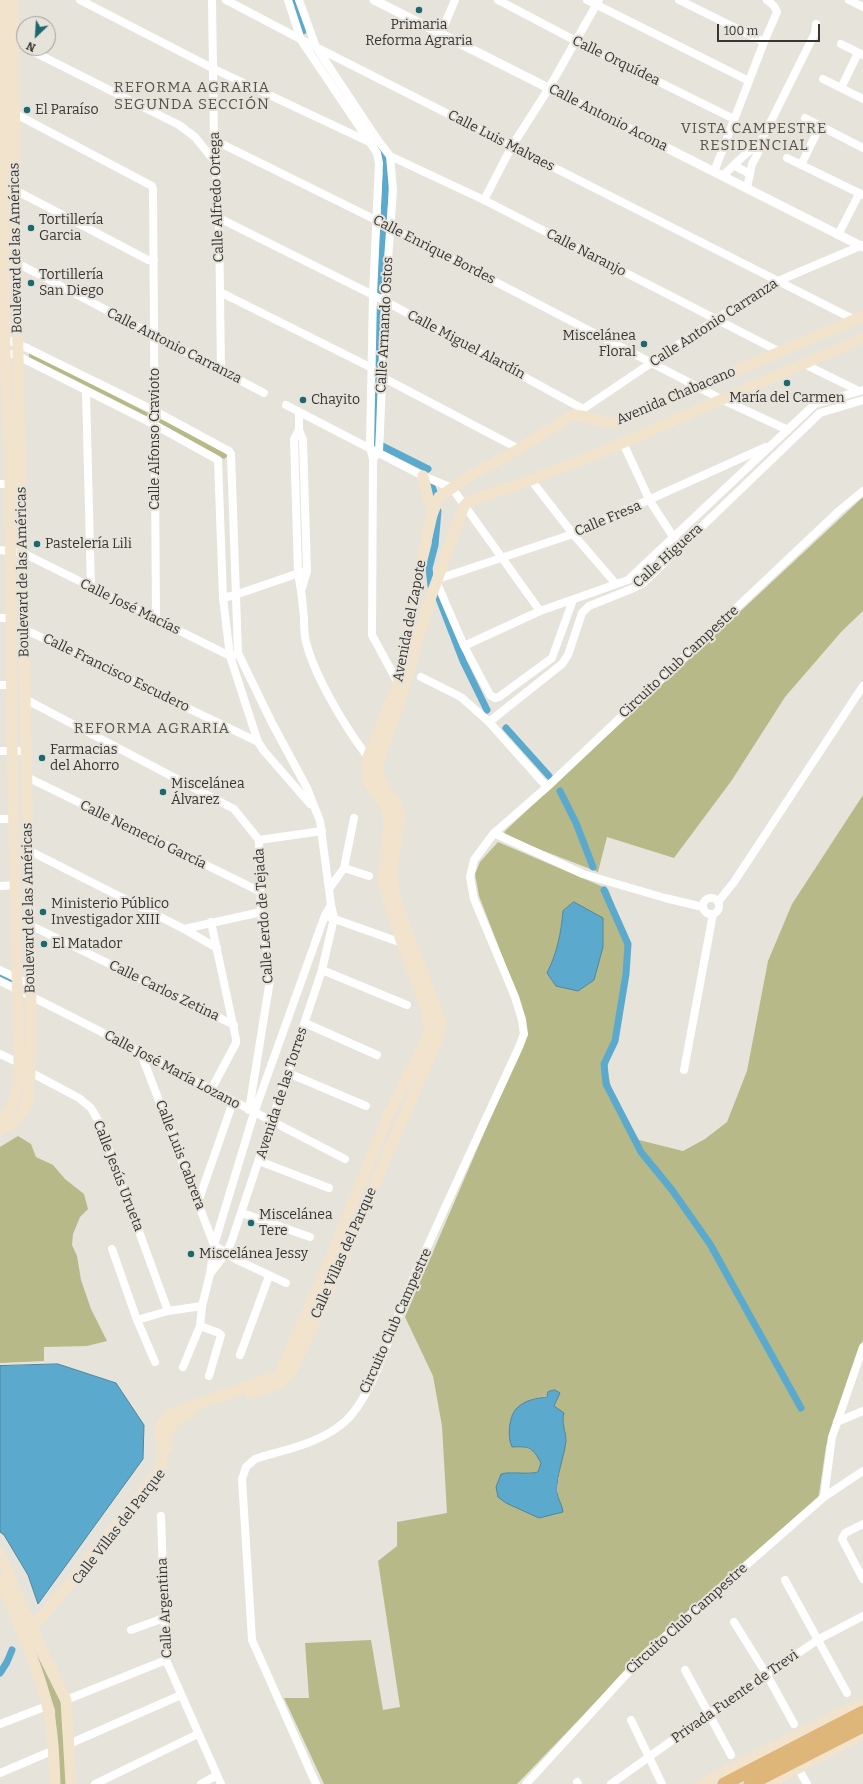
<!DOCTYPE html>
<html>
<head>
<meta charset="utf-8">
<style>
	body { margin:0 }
	#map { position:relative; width:863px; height:1784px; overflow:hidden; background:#e6e3db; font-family:Bitter,serif }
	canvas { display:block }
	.north { position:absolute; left:16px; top:16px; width:40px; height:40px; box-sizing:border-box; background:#e6e3db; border:1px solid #a09e98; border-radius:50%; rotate:205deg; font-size:11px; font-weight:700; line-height:16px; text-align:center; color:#383633 }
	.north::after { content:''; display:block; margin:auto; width:14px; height:18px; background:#1b686e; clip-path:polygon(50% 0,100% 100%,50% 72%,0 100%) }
	.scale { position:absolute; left:717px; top:24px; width:103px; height:18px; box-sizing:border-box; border:2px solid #383633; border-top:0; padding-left:5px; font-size:12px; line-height:14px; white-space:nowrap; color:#383633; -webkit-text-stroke:3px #e6e3db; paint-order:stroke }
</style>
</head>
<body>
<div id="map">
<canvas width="863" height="1784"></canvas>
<div class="north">N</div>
<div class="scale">100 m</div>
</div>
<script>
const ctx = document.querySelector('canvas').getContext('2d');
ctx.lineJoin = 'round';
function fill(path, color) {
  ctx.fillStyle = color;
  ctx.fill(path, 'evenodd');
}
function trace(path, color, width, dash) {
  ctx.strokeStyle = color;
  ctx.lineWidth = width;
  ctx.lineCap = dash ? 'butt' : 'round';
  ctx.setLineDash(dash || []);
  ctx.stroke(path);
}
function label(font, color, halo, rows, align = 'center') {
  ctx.font = font + ' Bitter,serif';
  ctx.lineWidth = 4;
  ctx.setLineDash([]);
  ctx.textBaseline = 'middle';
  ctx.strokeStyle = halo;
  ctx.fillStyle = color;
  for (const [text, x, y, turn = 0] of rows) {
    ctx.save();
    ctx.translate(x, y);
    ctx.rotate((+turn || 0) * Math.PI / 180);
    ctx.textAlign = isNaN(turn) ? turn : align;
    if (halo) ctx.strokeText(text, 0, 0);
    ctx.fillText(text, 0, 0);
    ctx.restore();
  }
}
fill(new Path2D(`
	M29,352L148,413V420L29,360Z
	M157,417L229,455L224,459L157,424Z
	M863,497V611L842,631L785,697L732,780L674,858L607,837L598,872L508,837L504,834L505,831Z
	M863,795V1340L848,1379L826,1446L819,1494L817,1501L644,1652L517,1784H324L284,1698H309L305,1643L371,1640L383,1710L400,1707L378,1561L397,1546V1522L447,1513L442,1426L433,1376L405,1317L524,1040L513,984L479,896L475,874L480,862L498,842L608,889L629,944L626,989L607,1069L613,1096L639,1140L683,1151L705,1139L727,1122L747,1071L768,961L792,904ZM563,911L556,986L548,973C557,953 561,934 563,911ZM560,1393L554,1406L562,1421L565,1435L558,1482V1497L545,1516L539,1518L528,1512L510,1472L526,1474L538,1472L542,1463L534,1451L523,1447L533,1399Z
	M18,1136L31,1144L36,1157L53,1165L65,1179L84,1194L88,1209L80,1217L73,1234L72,1245L77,1256L81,1280L91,1309L107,1341L87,1346L44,1347V1361L0,1363V1147Z
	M36,1653L61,1703L69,1784H58L55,1710Z`), '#b7ba88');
const water = new Path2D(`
	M574,902L603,918V947L594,980L578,991L556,986L547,973C557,953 561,934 563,911Z
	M58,1364L116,1383L144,1425L143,1459L38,1604L28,1575L4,1535L0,1532V1366Z
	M555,1390L560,1393L554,1406L564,1413C561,1423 566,1431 566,1441C565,1455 553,1484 558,1497C560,1502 562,1506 563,1512L539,1518L506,1503L498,1497L496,1487L501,1474C513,1471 525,1475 538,1472L541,1463C533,1448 530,1446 512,1447C507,1437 509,1415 517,1408C525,1400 537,1398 547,1397L548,1392Z`);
fill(water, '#5ba9cd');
trace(water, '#50869f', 1);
trace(new Path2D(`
	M293,0L303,31
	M376,146L384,160L386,173L380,291
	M379,308L374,442L428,469
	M431,484L435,495
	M431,586L429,568L435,545L438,511
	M438,596L463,661L487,710
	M506,728L549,776
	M560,791L576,823L593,867
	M604,890L628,944L626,974L615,1041L604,1064L606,1084L641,1152L672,1190L710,1244L801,1408
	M0,975L10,980
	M0,1673L7,1662L12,1650`), '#5ba9cd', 7);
trace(new Path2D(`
	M80,0L214,69L367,141
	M212,0L214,140L219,218L221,371
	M226,0L304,41L855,320
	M288,0L301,40L377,153L379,163L373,295L370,447L373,459L372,635L398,683
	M299,0L316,47L377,139L390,156L393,190L385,301L380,430L379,451L373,459
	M498,0L576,41L734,119
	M587,0L749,81
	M679,0L764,42
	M849,0L863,7
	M441,33L455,0
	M841,44L863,55
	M26,48L179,125L195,137L216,163
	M823,79L863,99
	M841,88L858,53
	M12,112L152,186L153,189L156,620
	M805,118L863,148
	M214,140L390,227L721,399L788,430
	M390,156L484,200L780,352
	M787,158L863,195
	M801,165L820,126
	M735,166L750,174
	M714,172L764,42L777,12L774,6L767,0
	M722,176C735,166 744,152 759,145
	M747,188L752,164L758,153L759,145L815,33L816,24
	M15,190L148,260L154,261
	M484,200L512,146L549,88L599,0
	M219,218L385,301L583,409
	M838,235L859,194
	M17,263L264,393
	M220,292L372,368
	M1,339H5L27,348L155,411L229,451L231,454L238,653L272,723L307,788L320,821L331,905
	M0,351L18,356L155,425L218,460L223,598L230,656L258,742L264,751L310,804
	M804,364L859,391
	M382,377L519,449
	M86,391L91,588
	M286,405L423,476L452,488L540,611
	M580,411L715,320L778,281L863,245
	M299,412V430L303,440L307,571L302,588
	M299,430L294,439L298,573C301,588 303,603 304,618C304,626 304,635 306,642C315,677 346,729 368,757
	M623,443L650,501L674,538
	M531,480L573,534L616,584
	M0,484H10
	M0,550L23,553L230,656L234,655
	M438,579L573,534L766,447
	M437,583L464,646L490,695L495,698L499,697L552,658L573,600
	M223,598L235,595L302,572
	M0,618H12
	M24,629L258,742
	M464,646L540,611L628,580L815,404L863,390
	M421,677L461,697L489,722L547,787
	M0,685H12
	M25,699L234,809L259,840
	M489,722L562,664L568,655L582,613L589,606L634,588L642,584L820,413L863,400
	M0,751H26
	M27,777L259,891
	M0,819H14
	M494,833L583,874L665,898L703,907
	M259,840L322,831
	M28,850L184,929L217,948
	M344,868L369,876
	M0,886L15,885
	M329,889L344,868L354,818
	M703 906a8 8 0 1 1 16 0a8 8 0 1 1-16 0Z
	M718,902L734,882L863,686
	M329,917L402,943
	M211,922L236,1039V1043L211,1090
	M30,925L234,1025
	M184,929L261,912
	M0,970L31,985
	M322,970L407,1005
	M0,981C116,1037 229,1100 345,1159
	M305,1023L377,1055
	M140,1051L214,1245L237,1260L286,1283
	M0,1054L19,1063
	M684,1070L713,914
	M30,1072L79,1098L91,1108L99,1122L168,1311
	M288,1073L366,1106
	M249,1110L270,980L269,963L261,912L259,840
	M259,1161L329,1188
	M198,1202L233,1102
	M242,1213L310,1237
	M112,1249L137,1320L155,1362
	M137,1320L168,1311L202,1306
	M200,1326L219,1333L221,1335L209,1376
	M240,1355L269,1276
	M183,1367L200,1326L202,1306L210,1274L214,1245L254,1113L325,915L331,905L334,918L322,970L231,1243L226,1253L210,1274
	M837,1422L863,1411
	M824,1497L832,1437L863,1347
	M161,1516L166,1660L221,1784
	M863,1524L845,1533L842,1539L863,1579
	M785,1580L847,1693
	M734,1622L767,1675L794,1724
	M131,1630L164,1618
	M685,1670L731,1755
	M66,1700L166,1660
	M631,1720L662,1784
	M0,1724L47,1706
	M69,1744L181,1695
	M798,1768L807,1784
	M0,1773L54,1750
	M577,1782L578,1784
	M95,1784L198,1734
	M201,1784L217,1775
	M316,1784L252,1640L242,1479L246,1467L255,1459C283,1450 318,1444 342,1424C373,1399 390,1332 406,1295C442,1212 481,1130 519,1047L524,1034L522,1020L515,997L474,899L470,877L474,860L494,833L547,787L840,510L863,491
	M526,1784L645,1654L824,1497L863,1471
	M611,1784L709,1714L819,1639L863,1616`), '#fff', 8);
trace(new Path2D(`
	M374,0L863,247`), '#fff', 9);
trace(new Path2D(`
	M423,476L432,515
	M0,1120C18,1106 18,1083 19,1063L12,742L10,484L5,351L3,0
	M0,1131L15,1122L24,1110L28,1101L30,1072L31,985L18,356L13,0
	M250,1394L280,1383L293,1368L324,1302L439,1035L441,1023L399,909L393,889L392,871L400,817C398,797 376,786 377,766L399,704L429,602L464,506L468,502L478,498L531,480L597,454L863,338
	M167,1448C165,1428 171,1420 190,1413
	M0,1554L31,1627L66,1700L71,1784
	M0,1579C16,1619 37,1663 47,1705C53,1730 54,1758 55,1784
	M22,1636L43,1616L150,1483C155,1476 161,1469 162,1460C165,1440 152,1432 169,1414L275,1377L280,1373L329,1262L388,1116L427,1038L429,1027L427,1011L402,943L383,883L389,826L388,814L385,806L369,783L366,770L368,757L398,683L420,568L432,515L439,497L471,475L519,449L573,415C587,415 600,423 614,423L863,316
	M702,1784L851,1708L863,1704
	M768,1784L863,1734`), '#f2e3cd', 11);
trace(new Path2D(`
	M724,1784L863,1712
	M750,1784L863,1726`), '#deb67a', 13);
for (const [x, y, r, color] of [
	[419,10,4,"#1b686e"],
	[27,110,4,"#1b686e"],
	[31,228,4,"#1b686e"],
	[31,283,4,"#1b686e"],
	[644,344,4,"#1b686e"],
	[787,383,4,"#1b686e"],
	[303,400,4,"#1b686e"],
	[37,544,4,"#1b686e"],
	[42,758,4,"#1b686e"],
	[163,792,4,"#1b686e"],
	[43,912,4,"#1b686e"],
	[44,944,4,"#1b686e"],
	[251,1223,4,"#1b686e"],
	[191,1254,4,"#1b686e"]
]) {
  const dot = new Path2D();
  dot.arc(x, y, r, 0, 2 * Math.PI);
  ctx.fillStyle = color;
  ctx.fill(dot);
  trace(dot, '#e6e3db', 1.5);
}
label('14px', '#383633', '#e6e3db', [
	["Primaria",419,25,"center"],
	["Reforma Agraria",419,41,"center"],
	["El Paraíso",35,110],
	["Tortillería",39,220],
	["Garcia",39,236],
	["Tortillería",39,275],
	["San Diego",39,291],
	["Miscelánea",636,336,"right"],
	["Floral",636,352,"right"],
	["María del Carmen",787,398,"center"],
	["Chayito",311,400],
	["Pastelería Lili",45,544],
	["Farmacias",50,750],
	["del Ahorro",50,766],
	["Miscelánea",171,784],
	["Álvarez",171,800],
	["Ministerio Público",51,904],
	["Investigador XIII",51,920],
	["El Matador",52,944],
	["Miscelánea",259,1215],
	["Tere",259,1231],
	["Miscelánea Jessy",199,1254]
], 'left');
label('14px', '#383633', '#e6e3db', [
	["Calle Orquídea",616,61,26],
	["Calle Antonio Acona",608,118,27],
	["Calle Luis Malvaes",501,141,27],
	["Calle Alfredo Ortega",217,197,-92],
	["Boulevard de las Américas",16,248,-91],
	["Calle Enrique Bordes",434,250,27],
	["Calle Naranjo",586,253,27],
	["Calle Antonio Carranza",714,323,-33],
	["Calle Armando Ostos",385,325,-87],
	["Calle Miguel Alardín",466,345,28],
	["Calle Antonio Carranza",174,346,27],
	["Avenida Chabacano",676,396,-23],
	["Calle Alfonso Cravioto",155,439,-90],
	["Calle Fresa",608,519,-23],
	["Calle Higuera",668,556,-42],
	["Boulevard de las Américas",23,572,-91],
	["Calle José Macías",130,607,26],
	["Avenida del Zapote",410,621,-79],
	["Circuito Club Campestre",679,662,-43],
	["Calle Francisco Escudero",116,673,26],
	["Calle Nemecio García",143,835,26],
	["Boulevard de las Américas",29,908,-91],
	["Calle Lerdo de Tejada",264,916,-94],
	["Calle Carlos Zetina",164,991,26],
	["Calle José María Lozano",172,1070,28],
	["Avenida de las Torres",282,1093,-72],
	["Calle Luis Cabrera",180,1155,69],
	["Calle Jesús Urueta",118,1176,69],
	["Calle Villas del Parque",344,1253,-66],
	["Circuito Club Campestre",396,1321,-66],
	["Calle Villas del Parque",119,1527,-52],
	["Calle Argentina",165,1608,-93],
	["Circuito Club Campestre",687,1619,-42],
	["Privada Fuente de Trevi",735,1697,-35]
]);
ctx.letterSpacing = '1px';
label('15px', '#57544d', '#e6e3db', [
	["REFORMA AGRARIA",192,88],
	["SEGUNDA SECCIÓN",192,105],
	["VISTA CAMPESTRE",754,129],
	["RESIDENCIAL",754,146],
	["REFORMA AGRARIA",152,729]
]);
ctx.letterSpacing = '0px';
</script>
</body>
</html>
